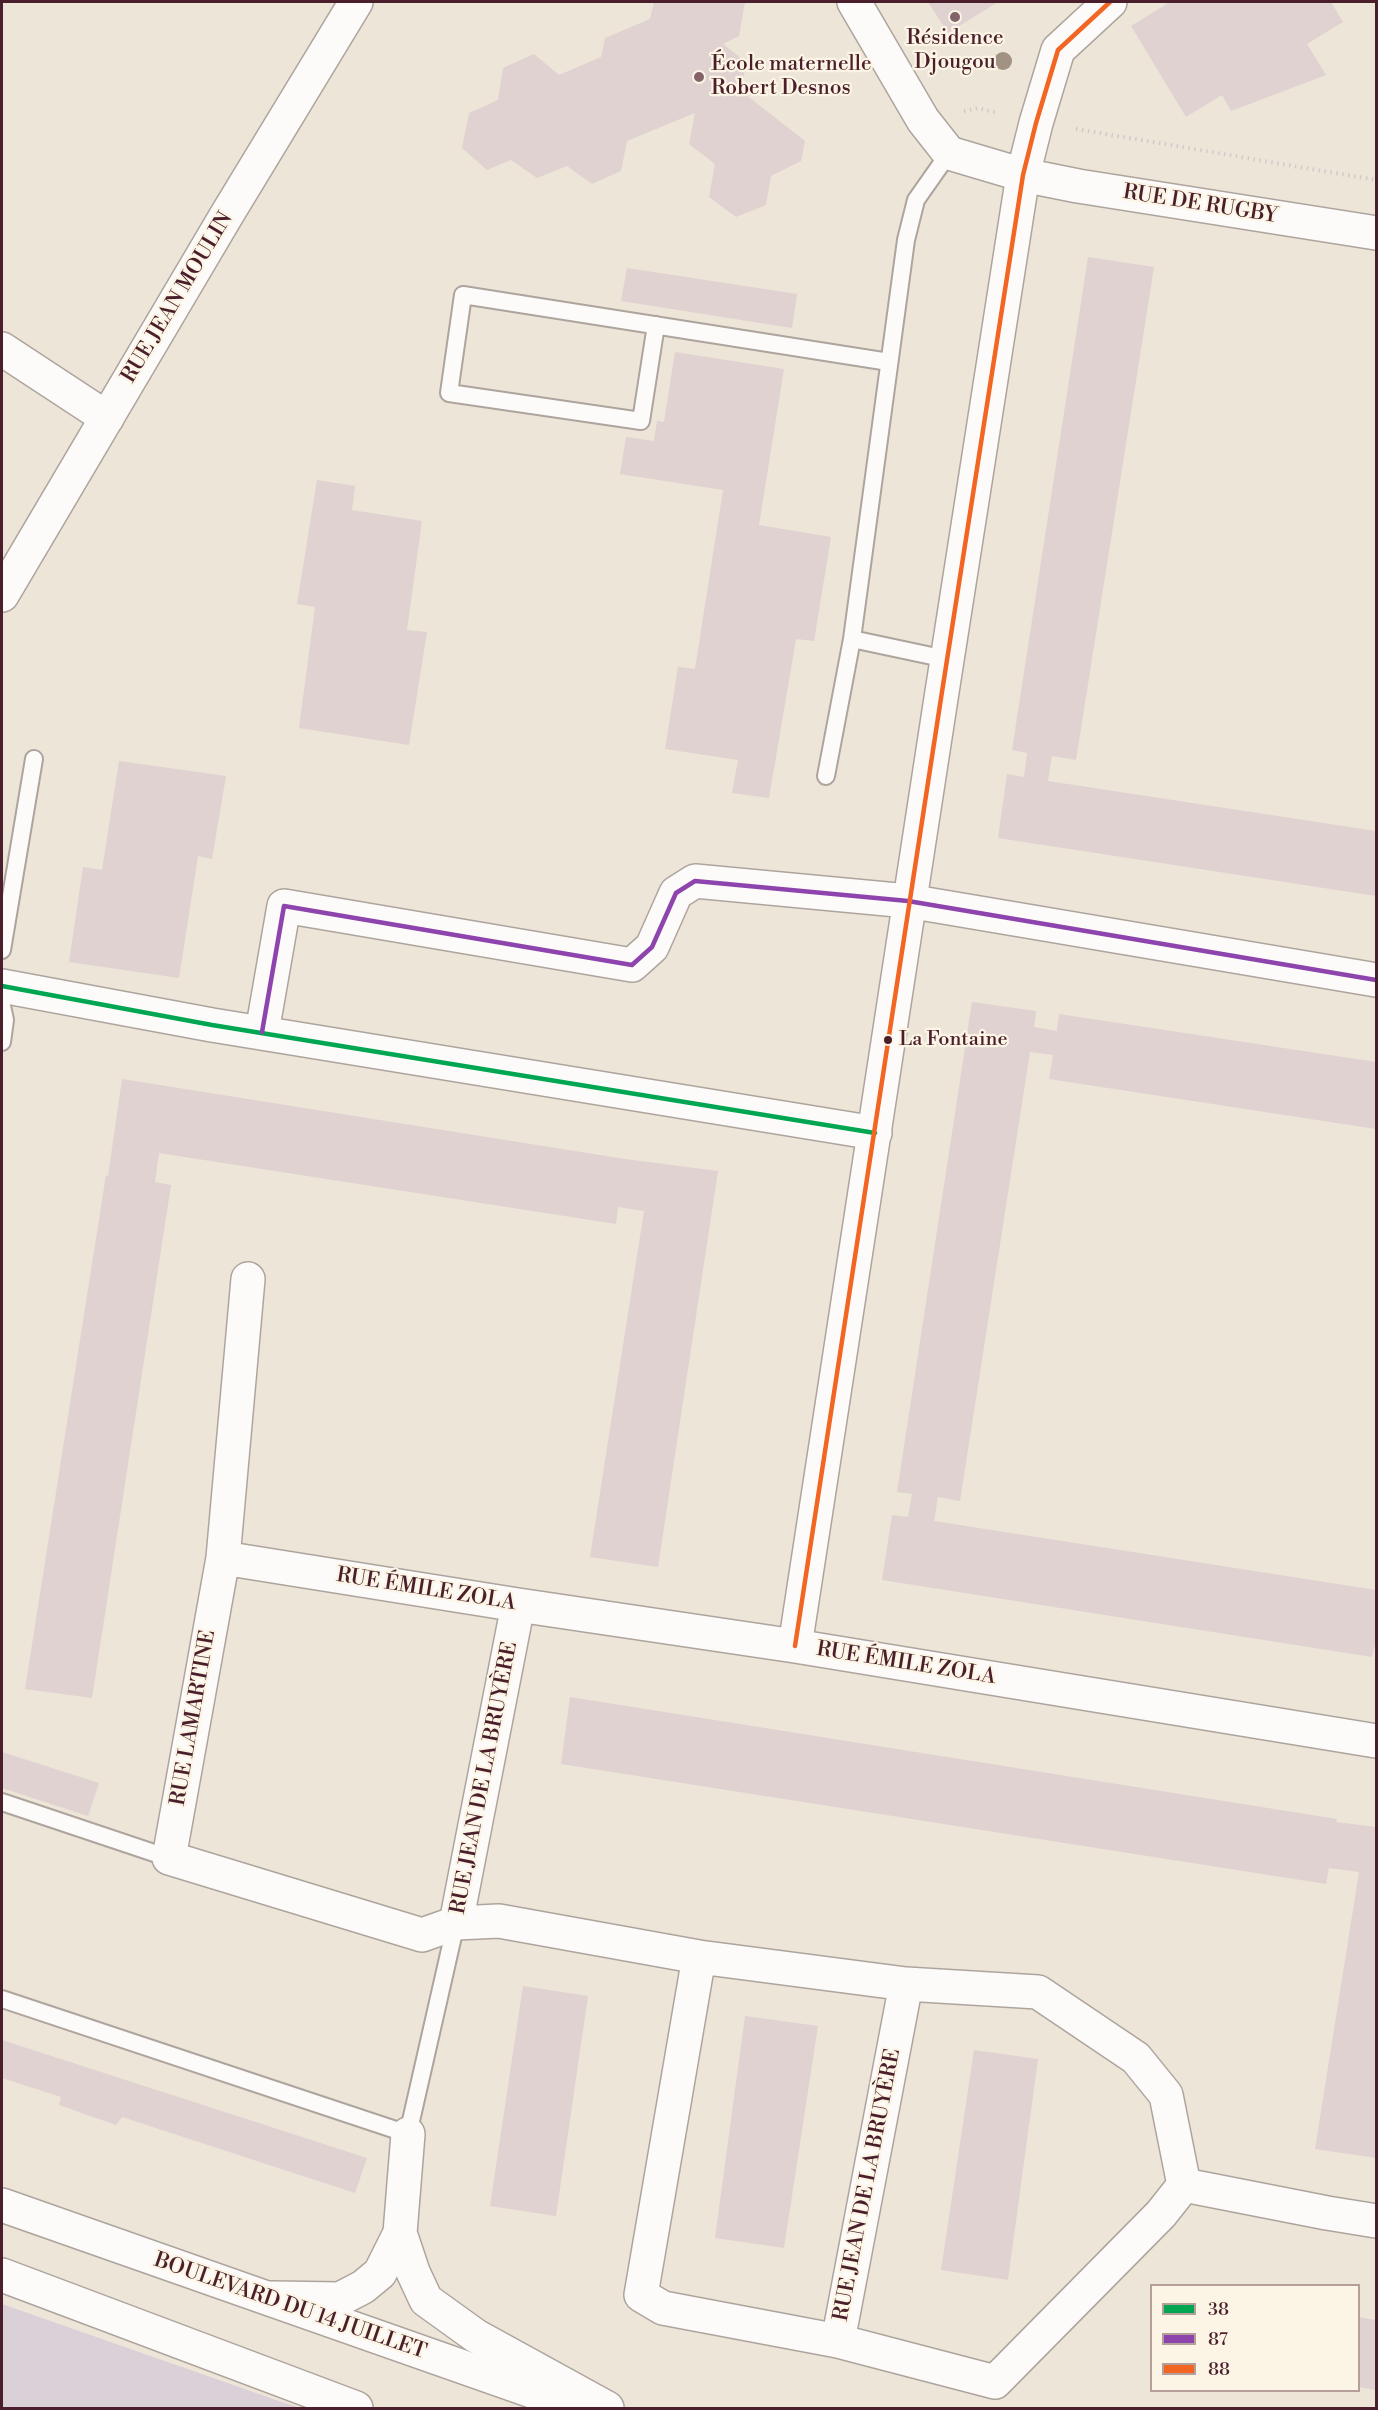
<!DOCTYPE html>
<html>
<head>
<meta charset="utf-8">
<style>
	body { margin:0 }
	#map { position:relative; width:1378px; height:2410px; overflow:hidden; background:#ede5d8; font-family:"Libre Bodoni",serif }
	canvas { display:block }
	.frame { position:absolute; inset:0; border:3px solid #4a1f2b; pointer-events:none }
	.legend { position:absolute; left:1150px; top:2284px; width:210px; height:108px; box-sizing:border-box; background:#fcf5e5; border:2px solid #b59f9b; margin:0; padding:8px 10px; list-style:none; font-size:18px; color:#4a1f2b }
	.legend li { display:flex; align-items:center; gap:12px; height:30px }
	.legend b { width:30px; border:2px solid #b59f9b }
</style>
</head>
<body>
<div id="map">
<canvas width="1378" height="2410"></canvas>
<div class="frame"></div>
<ul class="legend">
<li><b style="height:8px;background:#00a651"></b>38</li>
<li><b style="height:8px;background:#8e44ad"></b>87</li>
<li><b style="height:8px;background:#f26522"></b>88</li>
</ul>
</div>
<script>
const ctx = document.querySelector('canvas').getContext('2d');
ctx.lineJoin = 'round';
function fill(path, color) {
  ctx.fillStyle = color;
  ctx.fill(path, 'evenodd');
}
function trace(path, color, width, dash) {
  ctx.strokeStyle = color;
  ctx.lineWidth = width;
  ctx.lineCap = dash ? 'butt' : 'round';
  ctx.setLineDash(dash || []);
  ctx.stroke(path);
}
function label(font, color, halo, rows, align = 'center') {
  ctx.font = font + ' "Libre Bodoni",serif';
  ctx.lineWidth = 4.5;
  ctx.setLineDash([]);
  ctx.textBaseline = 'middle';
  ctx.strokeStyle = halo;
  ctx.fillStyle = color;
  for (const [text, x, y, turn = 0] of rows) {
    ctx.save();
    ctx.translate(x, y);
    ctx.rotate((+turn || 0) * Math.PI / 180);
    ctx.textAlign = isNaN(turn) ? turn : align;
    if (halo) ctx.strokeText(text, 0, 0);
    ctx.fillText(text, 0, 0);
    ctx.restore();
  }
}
fill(new Path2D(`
	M2,2304L276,2400L300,2408H2Z`), '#dad0d7');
fill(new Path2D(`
	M654,2H745L739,36L723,44L746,62L741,91L805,141L801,161L771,176L766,205L736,217L709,197L715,164L689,144L695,113L627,141L621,171L592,184L567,166L537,178L511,160L487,170L462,148L469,113L498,100L503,68L534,54L559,75L601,57L605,38L650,19Z
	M928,2H998L948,33Z
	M1170,2H1331L1343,22L1307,44L1326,75L1231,111L1222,95L1186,117L1131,26Z
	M1088,257L1154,267L1076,760L1052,756L1048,781L1376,831V896L998,838L1007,774L1024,777L1027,753L1012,750Z
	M627,268L797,294L792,328L621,301Z
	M675,352L784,369L759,525L831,537L814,641L796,639L769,798L732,793L738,760L665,749L678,667L695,669L723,490L620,474L626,437L654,441L657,421L664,422Z
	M317,480L355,486L352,510L422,521L407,630L427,632L409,745L299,728L315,607L297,604Z
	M119,761L226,776L212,859L198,856L179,978L69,962L83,867L102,870Z
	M972,1002L1036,1011L1034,1027L1057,1031L1059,1014L1376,1062V1129L1049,1079L1053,1055L1030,1052L960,1501L938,1497L934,1521L1376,1590V1640L1372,1657L882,1580L892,1515L908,1517L912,1494L897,1492Z
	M122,1079L625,1159L718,1171L658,1567L590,1557L644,1211L618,1207L616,1224L159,1153L155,1182L171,1185L92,1698L25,1689L106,1175L108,1176Z
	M570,1697L1337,1819L1336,1822L1376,1827V2158L1315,2149L1359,1872L1329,1868L1326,1884L561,1764Z
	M2,1752L99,1783L88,1816L2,1788Z
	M523,1986L588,1996L556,2216L490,2206Z
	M745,2016L818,2026L784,2248L715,2238Z
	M2,2040L367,2158L355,2193L122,2117L116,2125L59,2105L61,2097L2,2078Z
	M974,2050L1038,2059L1008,2280L941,2270Z
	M1358,2317L1376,2320V2390L1358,2387Z`), '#dfd2d1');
const service = new Path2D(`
	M656,325L641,421L449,393L463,295L889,362
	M946,659L852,639L906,240L916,200L949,153
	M826,776L852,639
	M2,950L34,759
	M2,1006L5,1020L2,1042
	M2,1802L169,1858
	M2,1999L408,2134L456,1923`);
const minor = new Path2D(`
	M854,2L923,120L949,153L1023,175L1078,186L1376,233
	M2,349L107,418
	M2,986L212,1025L875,1133
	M262,1032L284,906L632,965L652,947L676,893L695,881L908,901L1376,980
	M248,1279L223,1558L169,1858L422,1935L456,1923
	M223,1558L518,1605L795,1646L1376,1741
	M518,1605L456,1923L499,1921L699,1957
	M795,1646C871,1156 945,665 1023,175L1036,123L1058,50L1110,2
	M906,1984L1038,1992L1136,2058L1166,2095L1184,2185L1161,2214L995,2382L838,2341Z
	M1184,2185L1327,2213L1376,2221
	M400,2233L413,2272L426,2300L476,2336L607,2408
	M272,2298L340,2299L363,2287L380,2273L400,2233L408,2134
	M838,2341L663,2308L641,2295L699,1957L906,1984`);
const secondary = new Path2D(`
	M2,595L226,216L356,2`);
const primary = new Path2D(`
	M2,2205L580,2408
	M2,2275L356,2408`);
trace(service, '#aea49e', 20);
trace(minor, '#aea49e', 36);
trace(secondary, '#aea49e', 36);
trace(primary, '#aea49e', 36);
trace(new Path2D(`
	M964,111L978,108L998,113
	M1076,129L1376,180`), '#cfcbc9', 4, [1.5, 4.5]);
trace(service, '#fcfbf9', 16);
trace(minor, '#fcfbf9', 33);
trace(secondary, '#fcfbf9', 33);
trace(primary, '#fcfbf9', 33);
trace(new Path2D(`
	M2,986L212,1025L875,1133`), '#00a651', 4.5);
trace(new Path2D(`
	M262,1032L284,906L632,965L652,947L676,893L695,881L908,901L1376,980`), '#8e44ad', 4.5);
trace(new Path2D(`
	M795,1646C871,1156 945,665 1023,175L1036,123L1058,50L1110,2`), '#f26522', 4.5);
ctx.fillStyle = '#a19283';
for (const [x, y] of [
	[1003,61]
]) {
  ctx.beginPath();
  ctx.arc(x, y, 9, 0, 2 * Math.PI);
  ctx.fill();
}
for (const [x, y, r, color] of [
	[955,17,6,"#836468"],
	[699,77,6,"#836468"],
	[888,1040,5,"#4a1f2b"]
]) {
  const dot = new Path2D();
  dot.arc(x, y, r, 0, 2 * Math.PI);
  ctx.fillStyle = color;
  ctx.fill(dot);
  trace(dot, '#fcf5e5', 2);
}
label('20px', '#4a1f2b', '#fcf5e5', [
	["La Fontaine",899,1040]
], 'left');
label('21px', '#4a1f2b', '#fcf5e5', [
	["Résidence",955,39],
	["Djougou",955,63],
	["École maternelle",711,65,"left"],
	["Robert Desnos",711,89,"left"]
]);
label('21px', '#4a1f2b', '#fcf5e5', [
	["RUE DE RUGBY",1200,205,9],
	["RUE JEAN MOULIN",178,298,-59],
	["RUE ÉMILE ZOLA",426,1590,9],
	["RUE ÉMILE ZOLA",906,1664,9],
	["RUE LAMARTINE",194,1718,-80],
	["RUE JEAN DE LA BRUYÈRE",485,1778,-79],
	["RUE JEAN DE LA BRUYÈRE",868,2185,-79],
	["BOULEVARD DU 14 JUILLET",290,2307,19]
]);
</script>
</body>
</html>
